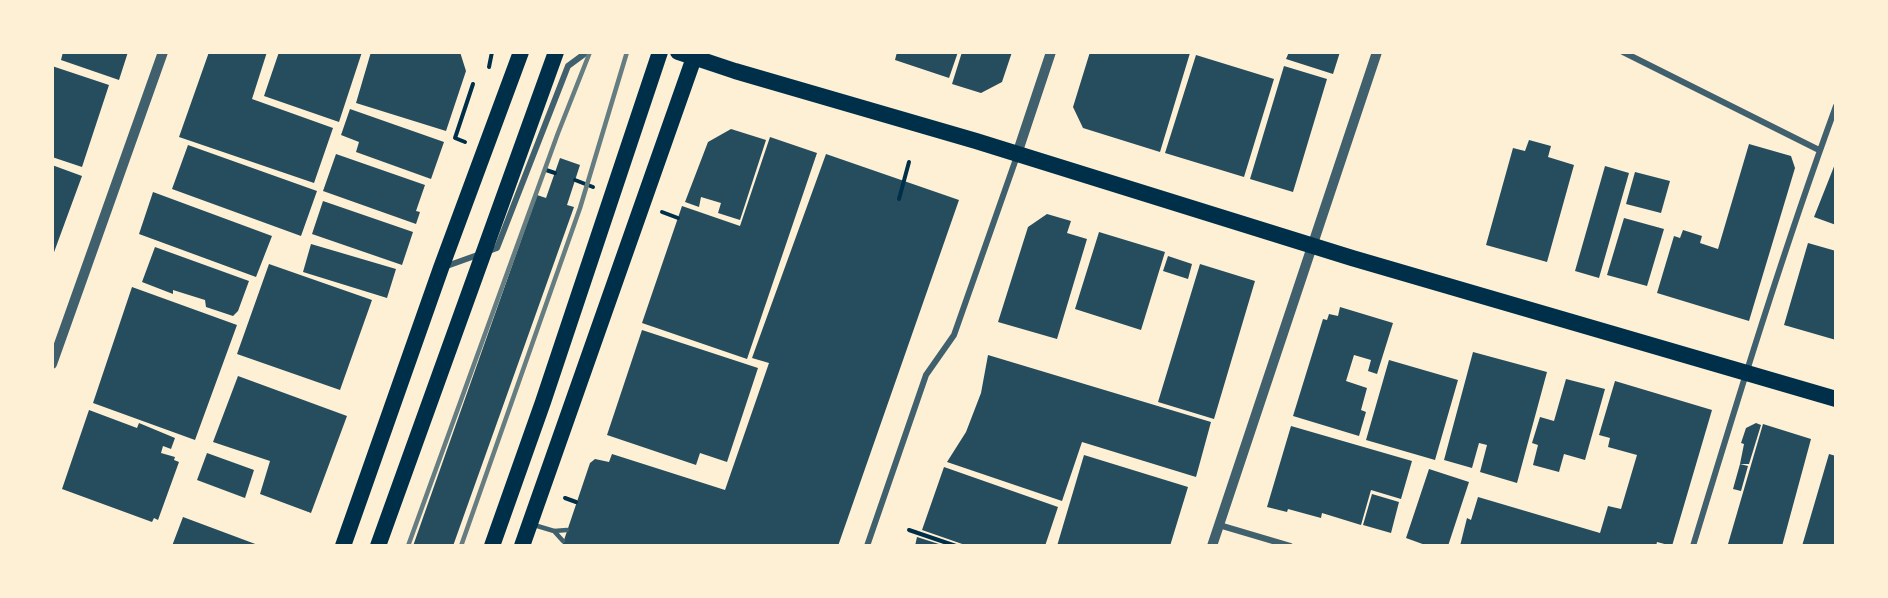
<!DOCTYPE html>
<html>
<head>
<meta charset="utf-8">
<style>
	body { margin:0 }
	#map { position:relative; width:1888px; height:598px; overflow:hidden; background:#fdf0d5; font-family:Barlow,sans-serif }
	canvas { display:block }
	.frame { position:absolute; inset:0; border:54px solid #fdf0d5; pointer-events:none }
</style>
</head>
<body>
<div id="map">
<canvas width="1888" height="598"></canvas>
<div class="frame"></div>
</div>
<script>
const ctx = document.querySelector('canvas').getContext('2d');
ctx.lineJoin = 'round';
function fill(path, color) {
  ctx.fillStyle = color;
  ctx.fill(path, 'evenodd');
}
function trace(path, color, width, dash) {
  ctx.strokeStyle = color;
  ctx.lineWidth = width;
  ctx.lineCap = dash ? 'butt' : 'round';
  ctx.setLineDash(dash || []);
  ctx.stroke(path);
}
fill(new Path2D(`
	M63,52H128L119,80L61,60Z
	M209,52H267L252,99L333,128L314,183L179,137Z
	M279,52H362L339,122L264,96Z
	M371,52H460L466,71L446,131L356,103Z
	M897,52H958L949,78L895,60Z
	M962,52H1012L1002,82L981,93L952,84Z
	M1090,52L1190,53L1160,152L1083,128L1073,107Z
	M1289,52H1340L1333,74L1286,59Z
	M1196,55L1274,79L1244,177L1165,153Z
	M52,66L109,85L82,167L52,157Z
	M1284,66L1327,79L1293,192L1250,179Z
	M350,109L444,142L431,179L356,152L359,142L341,135Z
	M731,129L766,140L740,220L718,213L721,203L701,197L699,207L685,202L708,142Z
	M770,137L817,153L747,359L642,323L682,206L740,226Z
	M1529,140L1551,146L1548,157L1574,165L1547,262L1486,245L1513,148L1525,151Z
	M1749,144L1791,156L1795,168L1749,321L1657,293L1674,236L1680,238L1683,230L1702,236L1700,243L1718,249Z
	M188,145L317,191L301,236L172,189Z
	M336,154L425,185L416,211L420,212L416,224L323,191Z
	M826,154L959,200L838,546H562L590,463L595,459L609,462L612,454L725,490L769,363L752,358Z
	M560,158L580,165L567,205L574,207L453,546H413L537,195L546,198Z
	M1835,164H1836V225L1814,217Z
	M52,165L82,176L53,255H52Z
	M1605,166L1629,173L1599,278L1575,271Z
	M1635,172L1670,181L1661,213L1626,204Z
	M153,192L272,236L256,277L139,234Z
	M323,201L413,232L402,265L312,234Z
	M1047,214L1071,221L1067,233L1087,239L1057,339L998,322L1028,227Z
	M1624,218L1664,229L1647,286L1607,275Z
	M1099,232L1165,252L1141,330L1075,309Z
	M1808,243L1836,251V340L1784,325Z
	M311,244L396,269L387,298L303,272Z
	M155,247L249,281L238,311L233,316L206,307L205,300L173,290V294L142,282Z
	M1168,256L1192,264L1188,279L1163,271Z
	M269,264L372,300L340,390L237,354Z
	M1200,264L1255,281L1214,419L1158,402Z
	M132,287L237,325L195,440L93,403Z
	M1340,307L1393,323L1377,374L1368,371L1371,360L1354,355L1346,381L1367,388L1361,410L1366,412L1359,436L1293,416L1323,319L1327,320L1329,314L1338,316Z
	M642,330L758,368L727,462L700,453L696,465L607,435Z
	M1473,352L1547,372L1517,483L1480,472L1487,445L1479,443L1472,468L1444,460Z
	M988,355L1211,422L1196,477L1082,442L1062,501L947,462L966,432L981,393Z
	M1389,360L1458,380L1435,460L1366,440Z
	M238,376L347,416L311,513L260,494L270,461L213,442Z
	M1566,379L1605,389L1585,460L1564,454L1559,472L1533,465L1538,445L1532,443L1540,417L1554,421Z
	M1615,381L1712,410L1672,546L1657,542L1656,546H1460L1467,518L1471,520L1478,497L1600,533L1608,506L1621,509L1637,455L1608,447L1610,438L1599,435Z
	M89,410L137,428L139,423L175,438L171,449L163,446L161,453L175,457L174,460L179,462L158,520L154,518L152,522L62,489Z
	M1756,423L1761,425L1749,464H1740L1744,444L1741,443L1746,428Z
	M1763,424L1811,439L1782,546H1733L1728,544Z
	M1291,426L1412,461L1401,499L1371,490L1361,525L1322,513L1321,518L1288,509L1287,512L1267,507Z
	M207,453L254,470L245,498L197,480Z
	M1829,454L1836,456V546H1802Z
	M1084,455L1188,487L1170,546H1057Z
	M1740,464L1748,466L1741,491L1733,489Z
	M944,467L1058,507L1045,546H968L922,530Z
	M1429,469L1469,482L1448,546H1428L1406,538Z
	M1372,494L1399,502L1391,533L1363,525Z
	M183,517L258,545V546H172Z
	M917,537L942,545V546H915Z`), '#264d5e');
trace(new Path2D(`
	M489,67L492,52
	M465,142L455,138L473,84
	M546,170L555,173
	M575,180L593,187
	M899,199L909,162
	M662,212L678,218
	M565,498L576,502
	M909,530L956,546`), '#003049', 4);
trace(new Path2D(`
	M534,525L554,531L567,530
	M554,531L563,541`), '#3f606c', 4.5);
trace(new Path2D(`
	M1623,52L1819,150
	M444,267L497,248L568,66L587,52
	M1219,525L1290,546
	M867,546L926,375L954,335L1017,156
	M1693,546C1738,398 1783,251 1836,106`), '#3f606c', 6);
trace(new Path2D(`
	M1017,154L1051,52
	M52,364L163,52
	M1212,546L1377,52`), '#3f606c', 10);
trace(new Path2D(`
	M678,52L735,71L976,141L1352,258L1836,399
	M343,546L441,268L521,52
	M378,546L556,52
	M492,546L543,402L660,52
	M522,546L696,52`), '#003049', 16);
trace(new Path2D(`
	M408,546L558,133L590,52
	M461,546L580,208L627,52`), '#657d81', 4.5);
</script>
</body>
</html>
